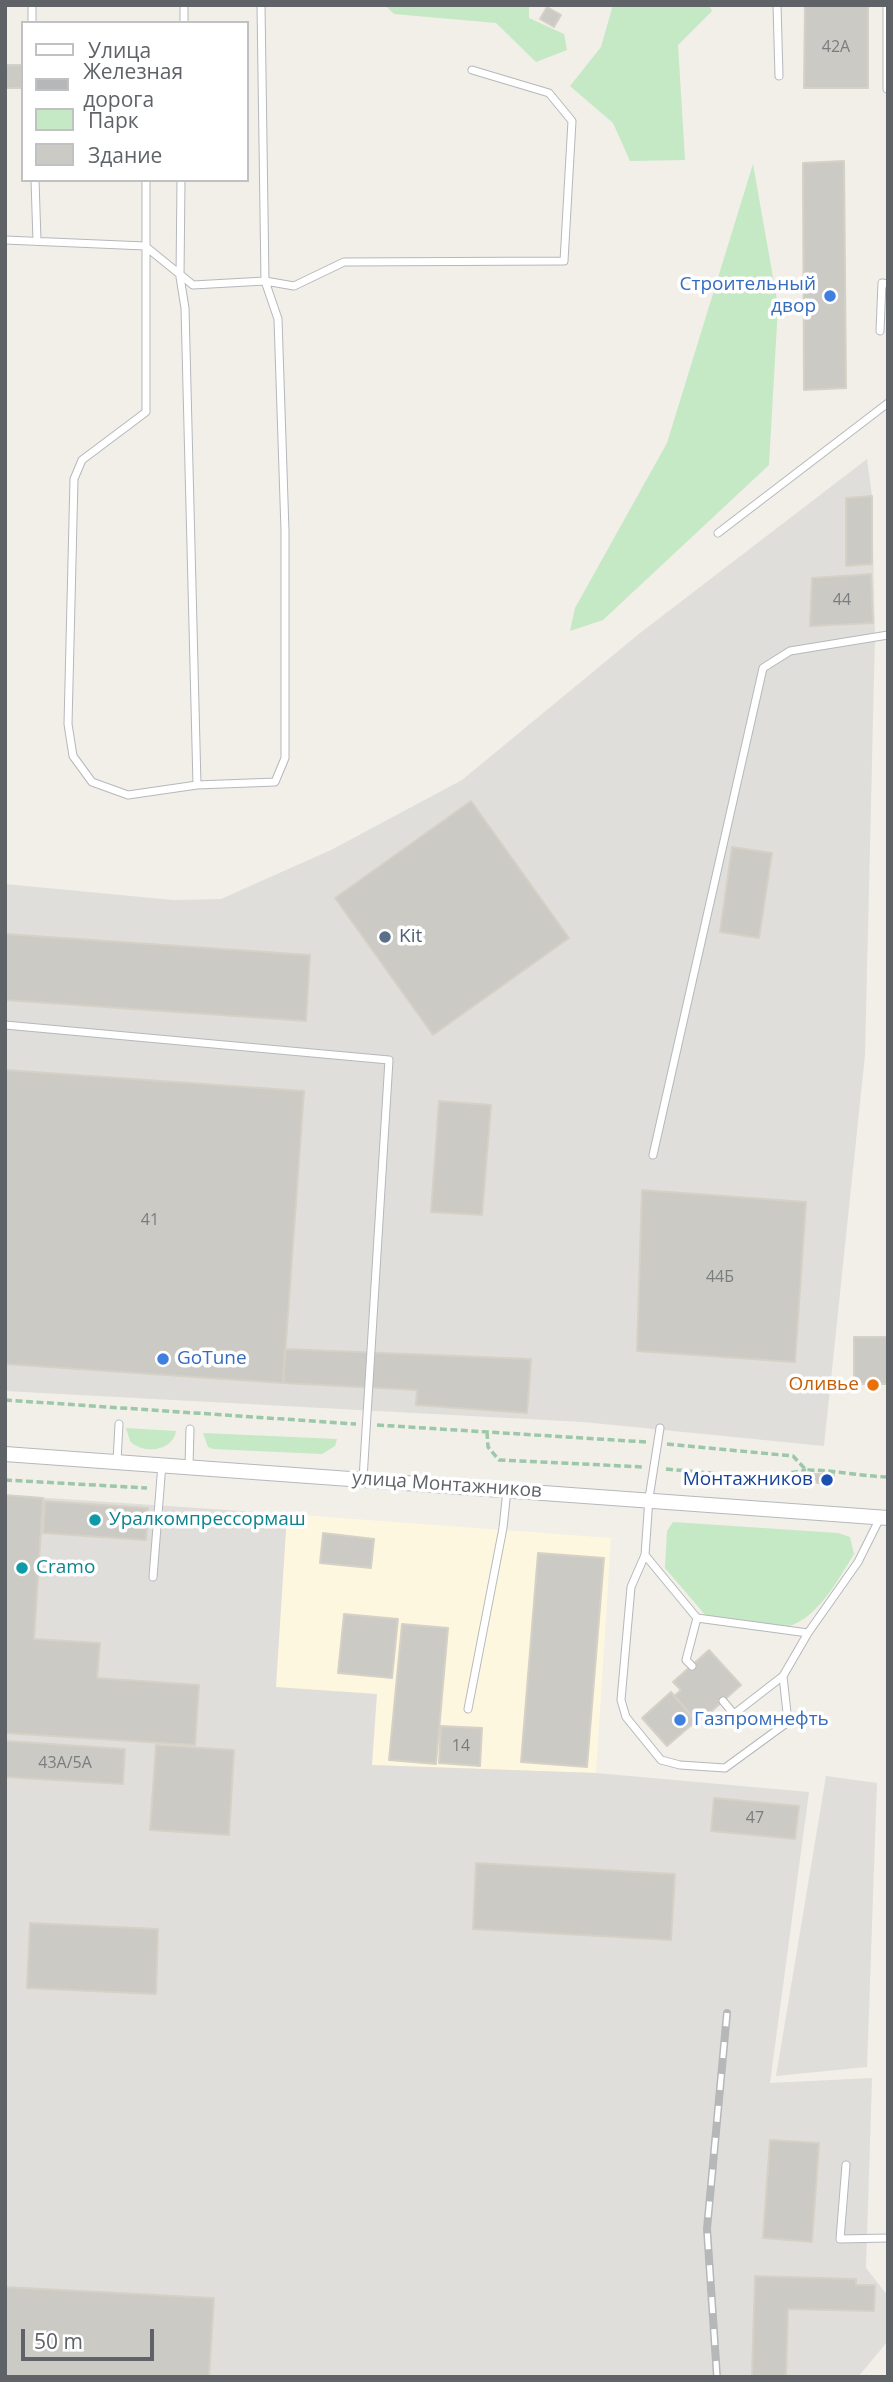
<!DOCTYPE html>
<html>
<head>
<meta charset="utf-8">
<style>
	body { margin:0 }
	#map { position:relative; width:893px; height:2382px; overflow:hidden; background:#f1efe8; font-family:"Open Sans",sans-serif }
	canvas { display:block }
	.frame { position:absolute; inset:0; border:7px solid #5f6368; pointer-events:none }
	.legend { position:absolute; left:21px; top:21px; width:228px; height:161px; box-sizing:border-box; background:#fff; border:2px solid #bfc1c3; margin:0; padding:9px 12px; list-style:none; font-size:21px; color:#5f6368 }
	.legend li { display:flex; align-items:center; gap:14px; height:35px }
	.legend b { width:35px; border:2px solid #bfc1c3 }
	.scale { position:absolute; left:21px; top:2329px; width:133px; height:32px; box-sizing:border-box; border:4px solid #5f6368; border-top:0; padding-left:9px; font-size:21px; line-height:24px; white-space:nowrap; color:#5f6368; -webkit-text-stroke:5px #fff; paint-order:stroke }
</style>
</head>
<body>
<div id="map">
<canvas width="893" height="2382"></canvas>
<div class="frame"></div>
<ul class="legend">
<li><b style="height:9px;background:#fff"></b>Улица</li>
<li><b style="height:9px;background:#b6b7b8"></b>Железная дорога</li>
<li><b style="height:19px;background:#c5e8c5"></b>Парк</li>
<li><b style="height:19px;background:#cccac5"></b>Здание</li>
</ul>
<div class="scale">50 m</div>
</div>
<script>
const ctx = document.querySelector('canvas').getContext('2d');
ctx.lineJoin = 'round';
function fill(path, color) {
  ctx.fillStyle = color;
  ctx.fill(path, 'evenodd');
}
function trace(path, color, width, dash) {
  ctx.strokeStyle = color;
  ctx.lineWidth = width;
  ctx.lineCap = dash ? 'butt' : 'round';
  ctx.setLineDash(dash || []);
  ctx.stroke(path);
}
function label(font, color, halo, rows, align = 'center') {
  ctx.font = font + ' "Open Sans",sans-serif';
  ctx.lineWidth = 7;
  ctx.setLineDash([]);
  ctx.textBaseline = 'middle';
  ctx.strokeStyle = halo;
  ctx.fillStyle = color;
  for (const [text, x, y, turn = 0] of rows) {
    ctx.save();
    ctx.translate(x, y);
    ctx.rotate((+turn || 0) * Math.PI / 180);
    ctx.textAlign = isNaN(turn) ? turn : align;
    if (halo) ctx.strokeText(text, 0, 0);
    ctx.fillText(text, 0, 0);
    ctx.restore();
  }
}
fill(new Path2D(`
	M287,1514L611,1538L596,1773L371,1765L275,1687Z`), '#fef7e0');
fill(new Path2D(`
	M867,459L872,496L875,636L865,1055L824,1446L583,1422L5,1391V884L173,900L221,899L331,850L462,780L640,633Z
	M5,1495L287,1514L276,1687L377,1694L372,1765L596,1773L809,1792L770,2083L872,2078L866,2268L888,2296V2341L858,2377H5Z
	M826,1776L877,1783L867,2067L776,2076Z`), '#e0deda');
fill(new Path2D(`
	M385,5H529V18L564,34L567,50L536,62L496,23L394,14Z
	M613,5H709L712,11L678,45L685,160L630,161L613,123L570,86L601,47Z
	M753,164L778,306L769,465L603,620L570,631L575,608L667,443Z
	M126,1428L176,1431C173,1451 143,1455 130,1441Z
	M203,1433L337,1439L335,1446L322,1454L213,1449L208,1447Z
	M673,1522L838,1533L850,1537L854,1554C839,1578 818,1618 789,1626L707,1617L665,1568L667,1531Z`), '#c5e8c5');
const building = new Path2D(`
	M805,5H868V88H804Z
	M547,7L561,15L554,27L540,19Z
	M6,65H23V88H6Z
	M844,161L846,388L804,390L803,163Z
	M872,496V564L846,566V498Z
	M871,574L873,623L810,626L812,578Z
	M471,801L569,938L433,1035L335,898Z
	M732,847L772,853L759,938L720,932Z
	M5,934L310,955L306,1021L5,1000Z
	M5,1070L304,1091L283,1383L5,1364Z
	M439,1101L491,1105L482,1215L431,1212Z
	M642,1190L806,1202L795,1362L637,1351Z
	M854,1337H888V1384H854Z
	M285,1349L531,1359L527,1413L416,1405L417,1390L283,1383Z
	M811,1474H834V1483H811Z
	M5,1495L43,1498L34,1639L100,1643L97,1678L199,1685L195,1745L5,1733Z
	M45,1501L148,1508L146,1540L43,1533Z
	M323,1533L374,1539L371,1568L320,1563Z
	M538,1553L604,1558L587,1767L521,1762Z
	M344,1614L398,1619L392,1678L338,1673Z
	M402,1624L448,1628L436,1764L389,1760Z
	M709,1650L741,1685L705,1717L697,1709L691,1715L674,1696L681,1690L673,1682Z
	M671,1692L696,1721L667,1746L642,1718Z
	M441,1726L482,1728L480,1766L439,1763Z
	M5,1741L125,1749L123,1784L5,1777Z
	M156,1745L234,1750L229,1835L150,1830Z
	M714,1798L799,1806L795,1839L711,1831Z
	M476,1863L675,1874L671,1940L473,1929Z
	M30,1923L158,1929L156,1994L27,1988Z
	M770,2140L819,2143L812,2242L763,2238Z
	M755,2276L856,2279V2285H875L874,2311L788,2309L786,2377H752Z
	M5,2287L214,2298L209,2377L5,2376Z`);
fill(building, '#cccac5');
trace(building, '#d6d1c6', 2);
const service = new Path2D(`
	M32,5V23
	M777,5L779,76
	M184,23V5
	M887,89V5
	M35,180L37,241
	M146,180V412L82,460L74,479L68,724L73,756L92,782L128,795L197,785L275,782L285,758V531L278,319L265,281L261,5
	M181,180L180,277L185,308L197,785
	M5,240L145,246L193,285L265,281L294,286L344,262L564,261L572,121L549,93L472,70
	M880,331L882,283L888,284
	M718,533L888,403
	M5,1025L389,1060L363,1479
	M653,1155L763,668L790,651L888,635
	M660,1428L649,1498L645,1555L697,1618L686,1660L692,1666
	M117,1461L119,1424
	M189,1466L190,1429
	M645,1555L631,1587L621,1700L626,1717L661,1760L680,1765L725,1768L788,1722L783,1676
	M153,1577L162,1464
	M697,1618L808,1633
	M723,1701L734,1714L783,1676L808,1633L858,1562L880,1518
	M468,1709L503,1528L507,1490
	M846,2165L840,2239L888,2238`);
const minor = new Path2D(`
	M5,1454L888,1518`);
trace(service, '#b5b8bc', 9);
trace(minor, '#b5b8bc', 16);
trace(new Path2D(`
	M5,1400L356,1424
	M377,1425L646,1442
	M487,1432L488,1447L499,1460L644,1467
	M667,1444L793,1456L806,1470C834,1470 859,1476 888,1477
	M666,1469L764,1478L806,1470
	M5,1480L147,1488`), '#9cc7a9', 3.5, [7, 3.5]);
trace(service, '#fff', 7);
trace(minor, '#fff', 14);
const rail = new Path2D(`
	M717,2377L707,2229L727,2013`);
trace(rail, '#b6b7b8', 8);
trace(rail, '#fff', 5, [16]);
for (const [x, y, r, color] of [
	[830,296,7,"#3f7fe0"],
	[385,937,7,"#5c6f8a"],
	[163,1359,7,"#3f7fe0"],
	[873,1385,7,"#e8710a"],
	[827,1480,7,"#1a4fb4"],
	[95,1520,7,"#0f9aa8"],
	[22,1568,7,"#0f9aa8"],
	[680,1720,7,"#3f7fe0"]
]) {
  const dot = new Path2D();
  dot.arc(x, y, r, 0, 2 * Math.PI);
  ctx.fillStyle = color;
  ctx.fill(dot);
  trace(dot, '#fff', 2.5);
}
label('16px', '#7a7d7f', null, [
	["42А",836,47],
	["44",842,600],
	["41",150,1220],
	["44Б",720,1277],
	["14",461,1746],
	["43А/5А",65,1763],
	["47",755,1818]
]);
label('19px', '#366cbe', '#fff', [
	["Строительный",816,285,"right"],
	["двор",816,307,"right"],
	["GoTune",177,1359],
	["Газпромнефть",694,1720]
], 'left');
label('19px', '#4e5e75', '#fff', [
	["Kit",399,937]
], 'left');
label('19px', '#c56008', '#fff', [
	["Оливье",859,1385]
], 'right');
label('19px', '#164399', '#fff', [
	["Монтажников",813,1480]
], 'right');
label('19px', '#5f6368', '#fff', [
	["улица Монтажников",447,1485,4]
]);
label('19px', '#0d838f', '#fff', [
	["Уралкомпрессормаш",109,1520],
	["Cramo",36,1568]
], 'left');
</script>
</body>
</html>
